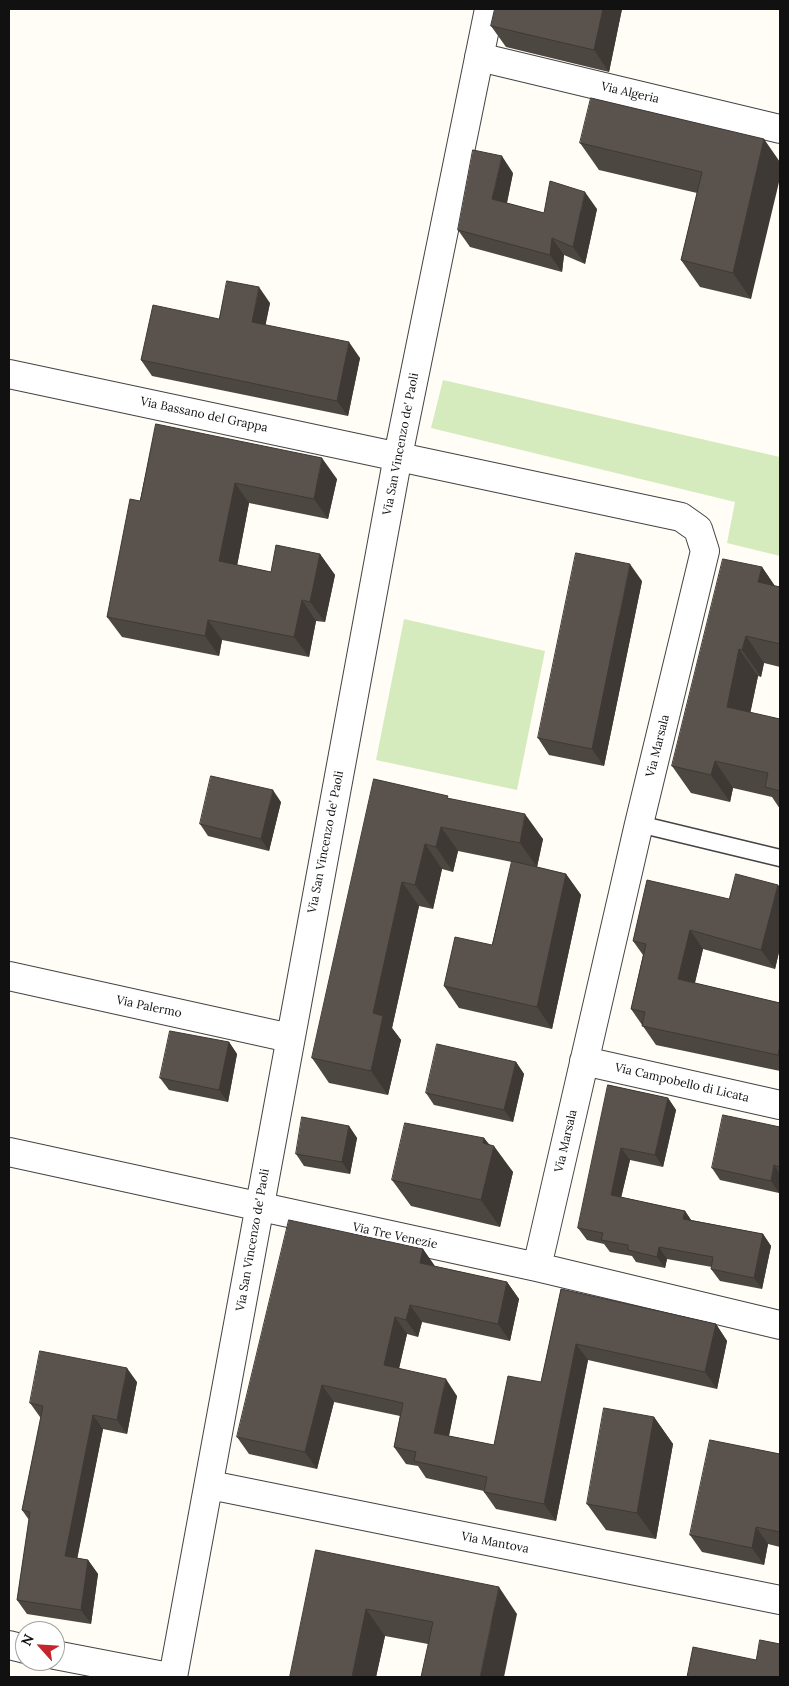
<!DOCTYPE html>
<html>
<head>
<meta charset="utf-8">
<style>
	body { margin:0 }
	#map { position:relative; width:789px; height:1686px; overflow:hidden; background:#fffdf5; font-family:Lora,serif }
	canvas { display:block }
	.frame { position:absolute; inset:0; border:10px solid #111; pointer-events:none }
	.north { position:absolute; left:15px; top:1621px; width:50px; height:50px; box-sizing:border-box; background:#fff; border:1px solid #a0a0a0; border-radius:50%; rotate:296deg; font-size:14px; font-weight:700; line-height:20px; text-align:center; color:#111 }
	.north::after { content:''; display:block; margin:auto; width:18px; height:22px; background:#c4262e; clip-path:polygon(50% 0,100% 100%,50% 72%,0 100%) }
</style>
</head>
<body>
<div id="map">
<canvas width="789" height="1686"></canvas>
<div class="frame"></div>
<div class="north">N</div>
</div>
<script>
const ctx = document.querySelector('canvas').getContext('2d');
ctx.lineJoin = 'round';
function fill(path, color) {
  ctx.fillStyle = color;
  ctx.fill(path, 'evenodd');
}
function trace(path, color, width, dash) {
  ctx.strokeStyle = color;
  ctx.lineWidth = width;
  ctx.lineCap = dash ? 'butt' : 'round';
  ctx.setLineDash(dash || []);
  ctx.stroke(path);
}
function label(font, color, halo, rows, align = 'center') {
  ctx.font = font + ' Lora,serif';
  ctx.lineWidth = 5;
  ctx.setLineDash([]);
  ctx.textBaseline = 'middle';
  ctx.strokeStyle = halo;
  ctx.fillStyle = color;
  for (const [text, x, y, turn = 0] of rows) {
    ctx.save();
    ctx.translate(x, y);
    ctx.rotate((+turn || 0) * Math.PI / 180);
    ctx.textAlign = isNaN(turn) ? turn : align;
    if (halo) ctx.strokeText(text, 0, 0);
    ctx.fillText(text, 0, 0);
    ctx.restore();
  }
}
fill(new Path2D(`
	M443,380L780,457V556L727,543L735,502L431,428Z
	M404,619L545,651L517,790L376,760Z`), '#d5ebbd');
const lane = new Path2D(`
	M639,824L780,858`);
const street = new Path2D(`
	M479,57L780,129
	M9,374L681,517L698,529L705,551L639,824L537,1267
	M9,976L290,1038
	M584,1061L780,1105
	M9,1152L537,1267L780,1325
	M210,1485L780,1600
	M9,1645L25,1649
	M55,1655L169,1677
	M173,1677L398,456L489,9`);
trace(lane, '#444', 19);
trace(street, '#444', 30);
trace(lane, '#fff', 16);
trace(street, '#fff', 28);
fill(new Path2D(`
	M495,9H622L609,72L506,47L491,26Z
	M764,139L751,299L700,287L681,260L697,193L599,170L580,143Z
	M513,173L507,203L544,213L597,209L585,264L564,255L562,272L470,247L458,230Z
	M270,303L265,325L360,358L348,416L152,376L141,360L219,319Z
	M156,424L337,479L328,519L249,503L237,565L271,572L320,554L335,575L325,622L316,621L309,657L222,640L219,656L122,637L107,617L140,501Z
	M762,567L775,586L780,587V667L764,663L761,677L758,676L750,713L780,719V809L772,797L733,788L730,802L691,793L672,766Z
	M642,581L604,766L549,755L538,738Z
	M374,779L450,799L543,839L537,867L566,874L581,895L552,1029L459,1008L444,986L492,945L512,862L458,851L453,872L442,869L433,909L419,906L392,1028L401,1040L388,1095L329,1083L312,1058Z
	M281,802L269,851L208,836L200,824Z
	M778,885L780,888V948L775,969L703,949L695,983L780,1003V1071L656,1045L631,1009L643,955L633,941L729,899Z
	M229,1042L237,1054L228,1102L169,1090L160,1078Z
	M516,1062L524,1074L513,1122L434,1105L426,1093Z
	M608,1085L668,1098L676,1110L663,1167L630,1160L621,1197L685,1211L691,1220L763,1234L771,1246L762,1289L720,1281L711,1269L712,1267L667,1259L665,1268L636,1262L632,1256L610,1252L604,1244L587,1240L578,1228Z
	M349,1126L357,1138L350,1174L304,1166L296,1154Z
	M780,1127V1188L779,1193L720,1180L712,1168Z
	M484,1138L489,1144L513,1172L500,1227L411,1206L392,1180Z
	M423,1249L434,1266L507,1282L519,1299L510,1341L422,1322L418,1337L407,1334L399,1368L457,1396L449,1436L494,1445L541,1382L561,1289L716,1324L727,1341L717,1389L588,1360L556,1521L496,1509L484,1492V1491L426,1478L418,1466L406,1464L394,1447L400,1416L334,1402L317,1469L249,1454L237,1437Z
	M137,1382L127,1434L103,1429L77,1558L88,1560L98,1574L91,1624L27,1614L17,1600L29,1520L22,1510L41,1417H40L30,1403Z
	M654,1417L673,1444L656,1539L606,1530L587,1504Z
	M780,1454V1547L768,1544L764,1565L702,1552L690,1535Z
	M316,1550L517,1614L428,1644L385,1636L376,1677H290Z`), '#4d4742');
fill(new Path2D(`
	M603,9H622L609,72L594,50Z
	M764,139L780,162V178L751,299L733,273Z
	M502,156L513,173L504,216L492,199Z
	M585,192L597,209L585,264L573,247Z
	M552,238L564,255L562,272L550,255Z
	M259,287L270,303L263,338L252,322Z
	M349,342L360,358L348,416L337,401Z
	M322,458L337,479L328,519L314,499Z
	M235,483L249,503L234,582L219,561Z
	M320,554L335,575L325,622L310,602Z
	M630,564L642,581L604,766L592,749Z
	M762,567L780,594L758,582Z
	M302,600L316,621L309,657L294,637Z
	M208,620L222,640L219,656L205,636Z
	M746,636L764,663L761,677L742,650Z
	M739,649L758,676L746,734L727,707Z
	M715,761L733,788L730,802L711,775Z
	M273,790L281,802L269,851L261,839Z
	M525,814L543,839L537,867L520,843Z
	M441,827L458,851L453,872L436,847Z
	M425,844L442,869L433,909L415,885Z
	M566,874L581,895L552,1029L537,1007Z
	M402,882L419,906L392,1028L401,1040L388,1095L371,1071L373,1013Z
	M778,885L780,888V948L775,969L761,950Z
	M690,930L703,949L691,998L678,979Z
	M229,1042L237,1054L228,1102L219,1090Z
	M780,1045V1058L778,1055Z
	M516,1062L524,1074L513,1122L504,1110Z
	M668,1098L676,1110L663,1167L655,1155Z
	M349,1126L357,1138L350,1174L342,1162Z
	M484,1138L493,1151L494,1146L513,1172L500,1227L481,1200L483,1143Z
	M621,1148L630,1160L619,1207L611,1195Z
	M774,1165L780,1174V1188L779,1193L771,1181Z
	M685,1211L693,1223L683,1219Z
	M763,1234L771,1246L762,1289L754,1278Z
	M659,1247L667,1259L665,1268L657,1257Z
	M423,1249L435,1266L420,1263Z
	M507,1282L519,1299L510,1341L498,1324Z
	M410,1305L422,1322L418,1337L406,1320Z
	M395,1317L407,1334L396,1382L384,1365Z
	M716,1324L727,1341L717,1389L705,1372Z
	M576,1344L588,1360L556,1521L544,1504Z
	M127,1368L137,1382L127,1434L117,1420Z
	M446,1379L457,1396L446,1450L434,1433Z
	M322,1385L334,1402L317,1469L305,1452Z
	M93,1415L103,1429L75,1570L65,1556Z
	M654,1417L673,1444L656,1539L637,1513Z
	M756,1527L768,1544L764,1565L752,1548Z
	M88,1560L98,1574L91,1624L81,1610Z
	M499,1587L517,1614L504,1677H480Z
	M366,1609L385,1636L376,1677H352Z`), '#3f3936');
const building = new Path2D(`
	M495,9H603L594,50L491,26Z
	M591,98L764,139L733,273L681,260L702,172L580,143Z
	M473,150L502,156L492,199L544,213L550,181L585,192L573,247L552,238L550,255L458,230Z
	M227,281L259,287L252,322L349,342L337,401L141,360L153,305L219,319Z
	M156,424L322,458L314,499L235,483L219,561L271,572L276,545L320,554L310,602L302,600L294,637L208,620L205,636L107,617L130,499L140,501Z
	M576,553L630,564L592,749L538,738Z
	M723,559L762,567L758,582L780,587V644L746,636L742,650L739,649L727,707L780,719V791L765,787L768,773L715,761L711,775L672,766Z
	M211,776L273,790L261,839L200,824Z
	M374,779L448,796L447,798L525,814L520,843L441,827L436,847L425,844L415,885L402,882L373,1013L383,1016L371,1071L312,1058Z
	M512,861L566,874L537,1007L444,986L455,937L492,945Z
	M736,874L778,885L761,950L690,930L678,979L780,1003V1045L778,1055L642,1026L645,1012L631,1009L646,944L633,941L647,880L729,899Z
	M170,1031L229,1042L219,1090L160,1078Z
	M437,1044L516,1062L504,1110L426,1093Z
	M608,1085L668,1098L655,1155L621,1148L611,1195L685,1211L683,1219L763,1234L754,1278L711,1269L713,1257L659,1247L657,1257L628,1250V1245L601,1240L603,1233L578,1228Z
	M723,1115L780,1127V1167L774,1165L771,1181L712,1168Z
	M302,1117L349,1126L342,1162L296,1154Z
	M405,1123L484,1138L483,1143L494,1146L481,1200L392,1180Z
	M289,1220L423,1249L420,1263L507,1282L498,1324L410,1305L406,1320L395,1317L384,1365L446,1379L434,1433L494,1445L508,1376L541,1382L561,1289L716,1324L705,1372L576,1344L544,1504L484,1492L487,1477L414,1461L416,1452L394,1447L403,1403L322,1385L305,1452L237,1437Z
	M40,1351L127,1368L117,1420L93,1415L65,1556L88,1560L81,1610L17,1600L30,1512L22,1510L43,1406L30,1403Z
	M604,1408L654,1417L637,1513L587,1504Z
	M710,1440L780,1454V1532L756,1527L752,1548L690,1535Z
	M316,1550L499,1587L480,1677H421L433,1622L366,1609L352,1677H290Z
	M760,1640L780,1644V1677H687L693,1647L756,1660Z`);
fill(building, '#5a524d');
trace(building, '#3f3936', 1);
label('12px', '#111', '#fff', [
	["Via Algeria",630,93,13],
	["Via Bassano del Grappa",204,415,12],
	["Via San Vincenzo de' Paoli",401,444,-79],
	["Via Marsala",658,746,-76],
	["Via San Vincenzo de' Paoli",326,842,-79],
	["Via Palermo",149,1007,12],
	["Via Campobello di Licata",682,1083,13],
	["Via Marsala",566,1141,-77],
	["Via Tre Venezie",395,1236,12],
	["Via San Vincenzo de' Paoli",253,1240,-80],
	["Via Mantova",495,1543,11]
]);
</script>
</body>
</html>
